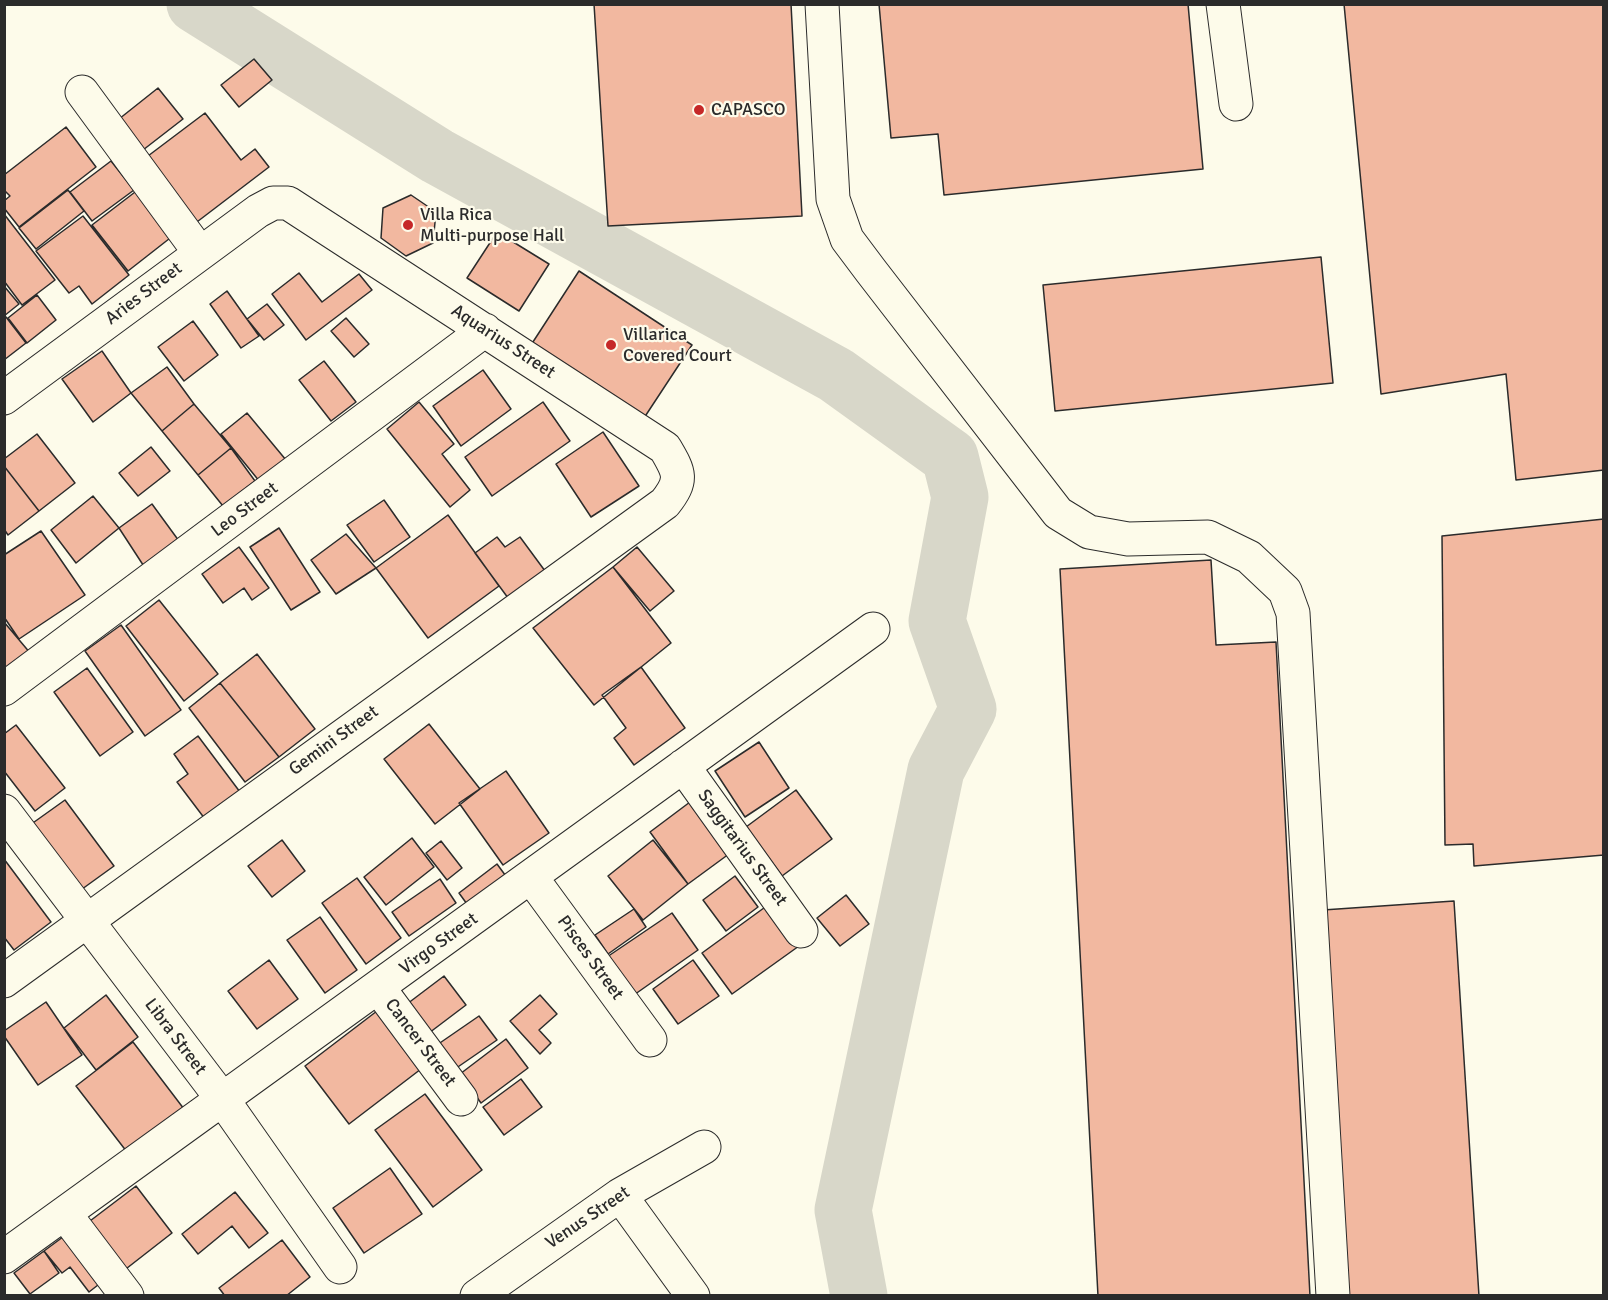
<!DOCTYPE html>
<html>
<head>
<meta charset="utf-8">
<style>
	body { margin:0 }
	#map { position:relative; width:1608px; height:1300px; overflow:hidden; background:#fdfbea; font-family:Signika,sans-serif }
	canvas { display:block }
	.frame { position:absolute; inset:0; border:6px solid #2b2b2b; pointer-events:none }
</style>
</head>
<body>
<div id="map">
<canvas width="1608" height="1300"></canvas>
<div class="frame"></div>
</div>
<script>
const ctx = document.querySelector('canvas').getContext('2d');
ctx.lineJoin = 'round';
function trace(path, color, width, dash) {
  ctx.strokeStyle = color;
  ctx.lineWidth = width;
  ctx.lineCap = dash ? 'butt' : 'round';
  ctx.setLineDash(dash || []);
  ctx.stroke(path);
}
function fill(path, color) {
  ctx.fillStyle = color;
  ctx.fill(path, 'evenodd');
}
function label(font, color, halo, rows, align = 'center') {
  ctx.font = font + ' Signika,sans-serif';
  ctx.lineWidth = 4.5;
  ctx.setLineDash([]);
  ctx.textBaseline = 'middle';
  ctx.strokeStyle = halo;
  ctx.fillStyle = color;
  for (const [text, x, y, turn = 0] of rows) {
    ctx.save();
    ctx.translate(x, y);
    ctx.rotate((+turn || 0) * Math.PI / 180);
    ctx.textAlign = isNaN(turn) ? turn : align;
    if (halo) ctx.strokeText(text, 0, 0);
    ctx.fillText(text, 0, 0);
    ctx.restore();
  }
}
trace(new Path2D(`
	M195,4L437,156L836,375L950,457L960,497L937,621L968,709L936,770L843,1210L859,1296`), '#d8d7c9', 57);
const building = new Path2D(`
	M594,4H791L802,216L608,226Z
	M879,4H1188L1203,169L944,195L938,134L891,138Z
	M1344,4H1604V470L1516,480L1506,374L1381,394Z
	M254,59L272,80L239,107L221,85Z
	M158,88L183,119L143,150L119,119Z
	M205,113L241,160L255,149L269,167L189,228L140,162Z
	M66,127L96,167L19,227L4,208V201L10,196L4,190V175Z
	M111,161L134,190L92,221L70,192Z
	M139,189L174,235L128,271L92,225Z
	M68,190L84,211L36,249L19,228Z
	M411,195L436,212L433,243L406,256L381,238L383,208Z
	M4,214L55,280L22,305L4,281Z
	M83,216L129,275L92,304L79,286L69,293L36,251Z
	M497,232L549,264L519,311L467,278Z
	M1321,257L1333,383L1055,411L1043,285Z
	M579,271L692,345L644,418L531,345Z
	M299,273L322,302L359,274L372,290L306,340L272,294Z
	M4,286L19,304L4,316Z
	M227,291L259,336L241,348L210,304Z
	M37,295L56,320L27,343L8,318Z
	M267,304L284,325L264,340L247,319Z
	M6,317L26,343L4,360V318Z
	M346,318L369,344L354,357L331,331Z
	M193,321L218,355L184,381L158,347Z
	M102,351L131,393L93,422L62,379Z
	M324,361L356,402L331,421L299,380Z
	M167,367L194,404L162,431L131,393Z
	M483,370L511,409L461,446L433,406Z
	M419,402L454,444L442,454L470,490L450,507L387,429Z
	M543,402L570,441L492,496L465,457Z
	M194,404L231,448L198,475L162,431Z
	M247,413L286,460L260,482L221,434Z
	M603,432L639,486L591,517L556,464Z
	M37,434L75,483L39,511L4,466V459Z
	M151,447L170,471L138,496L119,473Z
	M231,448L255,481L223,506L198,475Z
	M4,466L39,511L8,535L4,529Z
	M93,496L119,528L76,563L51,530Z
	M384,500L410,537L374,562L347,525Z
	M152,504L179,541L147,571L119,528Z
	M448,515L499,586L428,638L376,568Z
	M1604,519V855L1474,866L1473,844L1445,845L1442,536Z
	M279,528L320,592L291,610L250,547Z
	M41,531L85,595L19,639L4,617V555Z
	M346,534L376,568L336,594L311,560Z
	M497,537L505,547L520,537L548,575L511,602L475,553Z
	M239,547L269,588L252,600L244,588L223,603L202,574Z
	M637,547L674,591L650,611L613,567Z
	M1211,560L1216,645L1276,642L1310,1296H1098L1060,569Z
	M613,567L671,643L594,705L533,628Z
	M159,600L218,674L184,701L126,626Z
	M4,622L31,654L4,676Z
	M121,625L181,710L145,736L85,651Z
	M257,654L315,729L279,757L220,683Z
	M641,667L685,728L634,765L614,738L626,728L602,695Z
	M87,668L133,732L100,756L54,692Z
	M220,683L279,757L245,782L189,708Z
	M429,724L480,789L435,824L384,759Z
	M16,725L65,788L35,811L4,771V734Z
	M198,736L240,792L205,819L177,782L188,774L174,754Z
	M759,742L789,788L745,817L715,771Z
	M506,771L549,833L503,865L459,803Z
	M796,790L832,839L782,876L746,827Z
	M694,799L733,851L688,884L650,832Z
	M65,800L114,866L78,892L30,825Z
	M412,838L434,867L386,905L364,877Z
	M282,840L305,871L272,897L248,866Z
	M653,840L688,884L643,920L608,876Z
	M441,841L462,868L447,880L426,853Z
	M4,859L51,922L14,950L4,937Z
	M497,864L511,883L472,911L459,893Z
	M735,876L758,907L726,931L703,900Z
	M357,878L401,938L366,964L322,903Z
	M440,879L456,903L409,936L392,912Z
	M846,895L869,924L840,946L817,918Z
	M1454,901L1479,1296H1348L1323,910Z
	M768,905L799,946L732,994L702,953Z
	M634,909L646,927L608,954L595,935Z
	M672,913L698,950L631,997L604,959Z
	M320,917L357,970L325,993L287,940Z
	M269,960L298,999L257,1029L228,991Z
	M693,960L719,996L678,1024L653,989Z
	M444,976L466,1005L425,1036L403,1007Z
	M106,995L138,1037L96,1070L64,1028Z
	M540,995L557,1014L539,1030L551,1043L540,1054L510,1021Z
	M46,1002L82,1055L38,1085L4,1036V1031Z
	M377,1011L421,1069L349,1124L305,1066Z
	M479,1016L497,1040L452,1071L434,1047Z
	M506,1039L528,1068L481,1103L460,1074Z
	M133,1042L184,1109L127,1152L76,1086Z
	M521,1079L542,1107L504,1135L483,1107Z
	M425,1094L482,1170L433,1207L375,1130Z
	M390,1168L422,1214L364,1253L333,1208Z
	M136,1186L172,1233L122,1272L86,1224Z
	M235,1192L268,1233L249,1248L232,1226L198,1254L182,1234Z
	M71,1231L107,1278L89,1292L70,1267L62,1273L44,1251Z
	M282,1240L310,1277L286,1296H225L219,1288Z
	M44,1251L59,1273L30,1294L14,1273Z`);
fill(building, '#f2b8a0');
trace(building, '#2b2b2b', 1.5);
const minor = new Path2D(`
	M822,4L833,199L847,239L871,271L1058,513L1089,532L1128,539L1208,537L1249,557L1285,591L1293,613L1333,1296
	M1223,4L1236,104
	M82,92L200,253
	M4,398L258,211L273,203H288L665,448C679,472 684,479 665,503L4,981
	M4,689L485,330
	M683,766L801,931
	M4,811L223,1100L340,1267
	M531,877L650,1040
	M378,987L461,1099
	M620,1195L693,1296
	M65,1214L127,1296
	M4,1257L873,629
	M477,1296L620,1195L704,1147`);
trace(minor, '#2b2b2b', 35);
trace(minor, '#fdfbea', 33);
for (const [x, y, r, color] of [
	[699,110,6,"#c62828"],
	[408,225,6,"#c62828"],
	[611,345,6,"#c62828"]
]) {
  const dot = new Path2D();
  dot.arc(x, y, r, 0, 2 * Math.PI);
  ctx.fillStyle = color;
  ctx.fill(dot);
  trace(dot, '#fdfbea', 2);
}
label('18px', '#2b2b2b', '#fdfbea', [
	["CAPASCO",711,110],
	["Villa Rica",420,215],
	["Multi-purpose Hall",420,236],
	["Villarica",623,335],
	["Covered Court",623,356]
], 'left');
label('18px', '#2b2b2b', '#fdfbea', [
	["Aries Street",144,294,-37],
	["Aquarius Street",503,342,33],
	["Leo Street",245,510,-37],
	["Gemini Street",334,741,-36],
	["Saggitarius Street",742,848,54],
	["Virgo Street",439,944,-36],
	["Pisces Street",590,958,54],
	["Libra Street",175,1037,53],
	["Cancer Street",420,1043,53],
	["Venus Street",588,1218,-34]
]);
</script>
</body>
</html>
